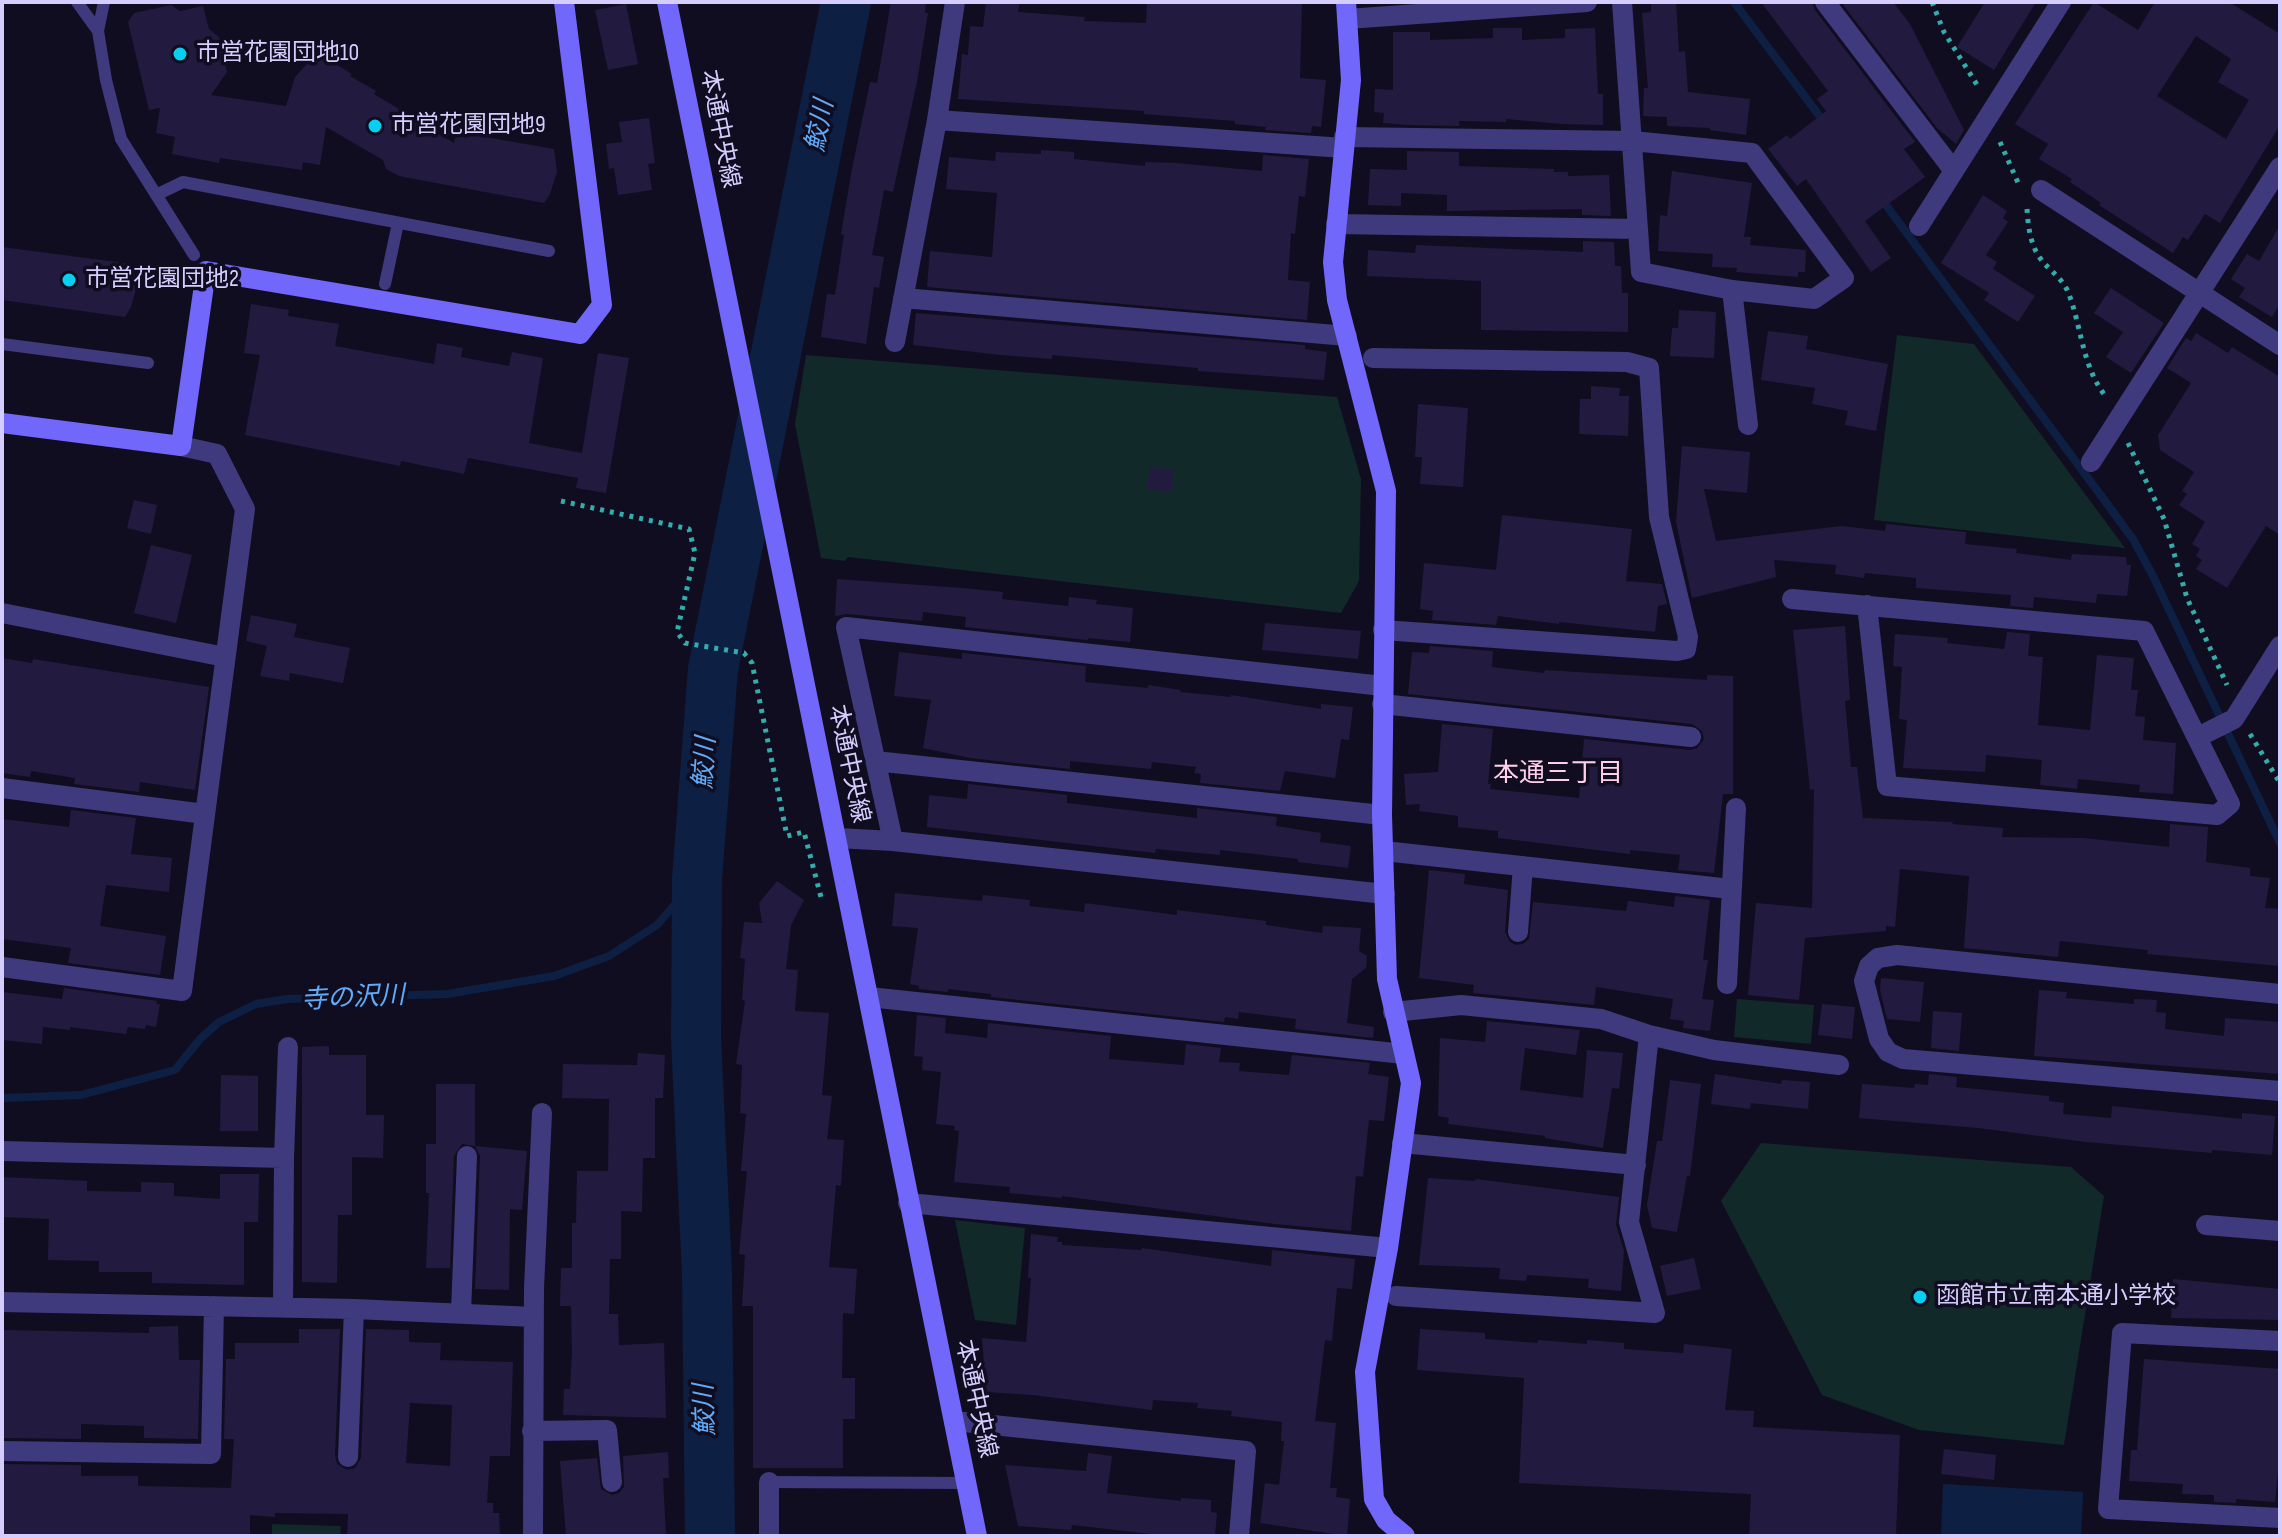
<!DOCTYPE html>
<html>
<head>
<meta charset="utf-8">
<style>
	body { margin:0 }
	#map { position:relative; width:2282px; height:1538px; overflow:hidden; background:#110d20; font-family:"Sofia Sans Condensed",sans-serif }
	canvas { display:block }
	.frame { position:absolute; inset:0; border:4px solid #d5cdfe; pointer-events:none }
</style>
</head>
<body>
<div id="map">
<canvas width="2282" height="1538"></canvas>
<div class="frame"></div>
</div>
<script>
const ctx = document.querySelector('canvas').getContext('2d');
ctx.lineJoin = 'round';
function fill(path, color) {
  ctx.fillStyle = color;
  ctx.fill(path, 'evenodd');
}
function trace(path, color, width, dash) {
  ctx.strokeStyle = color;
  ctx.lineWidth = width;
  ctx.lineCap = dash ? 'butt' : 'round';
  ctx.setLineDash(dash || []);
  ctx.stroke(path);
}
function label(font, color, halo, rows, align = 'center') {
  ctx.font = font + ' "Sofia Sans Condensed","Noto Sans JP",sans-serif';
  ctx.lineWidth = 7;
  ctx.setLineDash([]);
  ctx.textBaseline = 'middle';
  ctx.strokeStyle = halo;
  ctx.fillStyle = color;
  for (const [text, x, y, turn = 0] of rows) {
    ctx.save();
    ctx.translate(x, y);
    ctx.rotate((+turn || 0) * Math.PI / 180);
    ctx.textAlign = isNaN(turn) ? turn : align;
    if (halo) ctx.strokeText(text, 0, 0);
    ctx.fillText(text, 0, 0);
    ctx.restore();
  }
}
fill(new Path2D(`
	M1897,335L1974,344L2125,548L1874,520Z
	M806,355L1337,397L1361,479L1359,581L1341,613L848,557L845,561L821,558L795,424Z
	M1737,999L1814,1005L1811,1044L1734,1037Z
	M1761,1143L2071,1167L2104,1196L2064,1445L1919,1430L1822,1395L1721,1201Z
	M955,1220L1025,1228L1016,1325L975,1320Z
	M272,1524L341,1526L340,1536H272Z`), '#112929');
fill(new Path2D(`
	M1943,1484L2083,1492L2081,1536H1941Z`), '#0d2043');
trace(new Path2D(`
	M1734,2L1824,122
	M1880,197L2133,539L2153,576L2280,843
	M2,1098L81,1095L175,1070L200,1039L219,1022L256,1004L287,999L447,994L554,976L609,956L657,925L697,879`), '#0d2043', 8);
trace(new Path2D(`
	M710,1536L707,1275L696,1038L697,879L713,669L846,2`), '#0d2043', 50);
fill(new Path2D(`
	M891,2H926L925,13H928L917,82L893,192L884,190L872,255L884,257L879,288L874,287L866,344L821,337L827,294L835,295L844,235L841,234L851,174L870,82L877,83Z
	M986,2H1020L1018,12L1085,17L1084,21L1146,23L1147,2H1302L1300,78L1326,80L1321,127L1312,126L1311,133L1265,130L1266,127L1235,124V121L1144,114V111L958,99L962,54L968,55L970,26L983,27Z
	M1651,2H1676L1679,52L1685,51L1688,92L1750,99L1746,135L1710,130V128L1667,126V117L1643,116L1644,88H1648L1642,13L1651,12Z
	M1761,2H1812L1815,10L1915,142L1904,149L1925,177L1865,221L1891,258L1871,272L1806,179L1797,186L1768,149L1787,135L1790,139L1826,111L1817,99L1828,91Z
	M1841,2H1893L1910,24L1964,130L1956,144L1937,128Z
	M1985,2H2036L1994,70L1957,47Z
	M2094,2L2138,30L2155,2H2229L2280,34V125L2220,223L2205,214L2188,240L2183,237L2173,253L2099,205L2101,203L2070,182L2072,179L2039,159L2048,144L2015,124ZM2196,36L2231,59L2218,82L2249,100L2226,139L2157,96Z
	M626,4L638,64L608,70L595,10Z
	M171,5L180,11L203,6L209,29L219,37L227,72L211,95L286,106L295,77L317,53L352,74L350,76L376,91L374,94L399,109L398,111L454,143L457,132L554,149L557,172L550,194L544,203L399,176L386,169L383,160L326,127L320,165L303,162L302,170L220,158L219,163L172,154L175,137L156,133L160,108L149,110L128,22L134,13Z
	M1493,28H1522V40L1565,38V29L1595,28L1598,94H1603V125L1562,124L1506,119V122L1459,121V126L1408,125L1383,123L1384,113L1374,112L1375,89L1393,90V32H1430V40L1493,38Z
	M649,118L655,163L648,164L652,190L618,195L614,168L609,169L606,144L622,142L619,122Z
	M1041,150L1074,152V159L1145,166V162L1176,163L1262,171L1263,155L1309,159L1305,197L1299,196L1295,234L1291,233L1288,280L1310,282L1307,320L927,287L930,251L992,257L997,193L946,189L949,157L995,161L996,152L1041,154Z
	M1407,151L1459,152V166L1554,169V172H1568V176L1609,175L1611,216L1582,215V209L1447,211V195L1401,193V206L1368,205L1370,169L1407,170Z
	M1672,171L1752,183L1744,237H1751L1750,245L1806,250L1805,272H1798V277L1736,272L1737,268L1712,267L1713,254L1658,251L1660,215L1667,216Z
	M1983,195L2007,211L2003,218L2008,222L1986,255L1997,262L1993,269L2035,296L2018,322L1984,300L1989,293L1941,263Z
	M2280,225V304L2272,317L2239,297L2245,288L2231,279L2247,254L2259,261Z
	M1583,241L1614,242L1615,266H1621L1622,293H1628V332L1481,330V281L1367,276L1368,250L1415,253L1416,245L1583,252Z
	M2,247L132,264L137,286L131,307L125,317L2,300Z
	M2111,288L2164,323L2131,373L2106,357L2123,332L2094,313Z
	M251,304L289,310L288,316L339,324L335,346L434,364L437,343L463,348L461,357L509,366L512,352L543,358L529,443L582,453L598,353L629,358L606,493L576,488L578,478L468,458L464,474L401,461L400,466L245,435L260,355L244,353Z
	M1679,310L1716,312L1714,358L1670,356L1672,328H1678Z
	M916,313L1305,345V349L1327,352L1324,380L1198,371V368L1052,355V359L1001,355L913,345Z
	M1768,331L1808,336L1806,349L1888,364L1876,431L1845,425L1848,411L1812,404L1815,388L1761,380Z
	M2196,333L2228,353L2232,347L2280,377V535L2266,526L2227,588L2196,569L2202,560L2196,556L2200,549L2192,544L2205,522L2179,505L2187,494L2182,491L2194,472L2160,450L2158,435L2191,383L2167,368L2186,338L2191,341Z
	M1591,386L1620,388L1619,396H1629L1628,436L1579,434L1580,399H1591Z
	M1418,404L1468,408L1463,487L1420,484L1422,457H1415Z
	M1682,446L1750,452L1747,493L1704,489L1716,541L1841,526L1885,531L1886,524L1966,532L1965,544L2017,549L2016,553L2071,560L2072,554L2126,557L2127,565H2131L2127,596L2097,594L2096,603L2034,597L2033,608L2010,606L2011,595L1916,588V578L1865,573L1864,578L1835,574L1836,565L1774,560L1776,577L1692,598L1676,522Z
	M1150,467L1174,470L1172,492L1147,489Z
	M134,500L157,505L151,534L127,528Z
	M1502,515L1632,529L1626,581L1662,584L1667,604L1658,606L1655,632L1559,622V624L1498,616L1496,625L1432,620L1433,611L1420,609L1424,563L1496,570Z
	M151,545L192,555L176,623L134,613Z
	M837,579L962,588L1003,592L1002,599L1068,606L1069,597L1097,600L1096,604L1133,608L1130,642L1088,638V640L965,627L966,617L923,612L922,621L847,614L835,616Z
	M251,615L297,624L294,637L350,648L343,683L290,673L289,681L260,676L267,646L246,641Z
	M1265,623L1361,631L1358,659L1262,650Z
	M1845,626L1850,700L1845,701L1851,767H1857L1863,818L1953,822L1952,824L2003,828L2002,837L2084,838L2169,847L2170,824L2208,827L2206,862L2250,868V876L2270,878L2265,908L2280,909V966L2147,954L2148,950L2060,941L2058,957L1964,948L1969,876L1900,869L1895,927L1886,926V931L1805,938L1799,1000L1748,995L1756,903L1812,908L1814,789L1810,790L1793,630Z
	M2007,632L2030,634L2028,656L2043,657L2038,725L2090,730L2097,655L2134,658L2131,690H2138L2135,716L2145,717L2143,740L2176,743L2173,794L2139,792L2140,785L2078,779L2077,789L2040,785L2042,760L1986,755L1985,772L1903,768L1907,720L1899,719L1902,667L1893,666L1895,634L1948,638L1947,643L2004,649Z
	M1430,646L1493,651L1492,667L1544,673L1545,670L1707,680V675L1733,676V794H1723L1714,873L1678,870L1680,855L1630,850V854L1498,838V831L1458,827V816L1419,811L1420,804L1406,805L1404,774L1438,772L1442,724L1493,729L1488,784H1491L1490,789L1579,798L1584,739L1690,750L1697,748L1704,739L1702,731L1692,724L1408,694L1412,652L1429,653Z
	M899,652L962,659V653L1086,666L1085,682L1148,688V685L1181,690L1180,692L1231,697V695L1321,709V704L1353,707L1349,740L1341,739L1335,778L1285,771L1280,791L1200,783L1201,774L1194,773L1196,767L1152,762L1151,769L1070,761V769L970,758L923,748L931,700L894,696Z
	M2,658L32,663L33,659L209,687L195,790L140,782L139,792L74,784L75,778L31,771L30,777L2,773Z
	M968,784L1067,795V803L1197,818V808L1277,817L1276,826L1321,833L1320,842L1351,846L1348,868L1298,862V859L1220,850V855L1156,849L1155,853L927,827L929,795L967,799Z
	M71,810L136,818L131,854L172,858L169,892L106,885L100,926L166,936L160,975L68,963L71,948L2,939V819L69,827Z
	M1429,870L1465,874L1464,884L1508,890L1505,932L1510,942L1516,945L1523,944L1529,939L1533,902L1626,911L1628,901L1674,907L1675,896L1710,900L1703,960H1708L1702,999L1714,1000L1710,1031L1683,1028L1684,1021L1670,1019L1673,999L1596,987L1594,1005L1473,993L1474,985L1419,978Z
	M777,881L804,900L791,925L786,969L798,970L795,1011L829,1013L822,1095L832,1096L827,1139L844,1140L841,1186L836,1185L829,1267L857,1269L854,1314L843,1313L842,1378H855V1419H843V1468H753V1306H742L745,1255L739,1254L747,1171H741L746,1114L740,1113L742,1065L736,1064L745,1001L742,1000L745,959L740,958L744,922L762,923L759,903Z
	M895,893L982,901L983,895L1030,900L1029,906L1084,912L1085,903L1177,915V910L1266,921V925L1322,933L1323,926L1361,928L1359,951L1367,956L1366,968L1352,979L1347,1023L1374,1027L1373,1038L1295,1029L1296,1019L1239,1012L1238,1019L1225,1017L1224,1022L991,997V994L948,989V992L919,989V986L910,984L918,928L892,926Z
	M1881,978L1924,982L1920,1022L1887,1019L1880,990Z
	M64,988L157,1001L156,1004H160L156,1027L146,1025L145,1029L128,1027L126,1034L70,1027V1030L43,1027L42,1044L2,1040V992L62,999Z
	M2039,990L2067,992L2066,998L2134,1004V999L2157,1000L2156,1012L2166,1013L2165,1029L2224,1036L2225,1018L2280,1022V1074L2034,1056Z
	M1822,1004L1855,1007L1852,1039L1818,1035Z
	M1933,1011L1962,1013L1959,1051L1931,1048Z
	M917,1015L946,1018L945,1033L987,1038L988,1023L1111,1036L1109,1059L1184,1065L1186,1044L1221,1048L1219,1062L1240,1063L1239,1071L1289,1075L1292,1055L1370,1063L1368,1074L1389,1077L1384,1121L1369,1120L1363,1177L1356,1176L1351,1231L1275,1224L1062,1196V1198L1009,1193L1010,1187L954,1182L959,1131L954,1130L955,1126L936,1124L941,1072L922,1070L923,1057L914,1056Z
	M1487,1021L1580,1030L1576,1055L1525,1048L1520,1090L1583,1098L1587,1050L1623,1053L1619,1089L1612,1088L1603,1148L1545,1138V1136L1448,1124L1449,1118L1438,1116L1440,1038L1485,1042Z
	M329,1046V1055H366V1115H384L383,1158L352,1157V1215H338L337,1283L302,1282V1047Z
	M638,1053L665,1055L663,1098H655V1158H643L642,1212L621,1211V1259H610L609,1314H618L619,1345L664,1343L666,1418L563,1415L564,1389H570L572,1352L571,1306H560L561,1268H572V1223H576L577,1171H608L609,1099L562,1098L563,1064L637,1065Z
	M1715,1074L1781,1084L1782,1080L1810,1082L1808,1109L1751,1103L1750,1109L1711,1104Z
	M1929,1074L1957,1077L1956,1087L2049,1096V1101L2064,1103L2063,1114L2111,1118L2112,1106L2242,1119V1113L2275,1116L2272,1155L2212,1150V1153L2086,1142L1978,1128L1859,1118L1862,1084L1914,1088L1915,1084L1928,1085Z
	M221,1075L258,1076V1131H220Z
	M1670,1080L1701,1084L1690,1176H1687L1677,1232L1652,1228L1647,1205L1657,1141H1662Z
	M436,1084H475V1146L462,1144L454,1156L450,1268H426L429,1193H426V1144H436Z
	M475,1146L527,1151L522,1210L510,1209L509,1290L475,1289L480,1156Z
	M220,1174H259L258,1222H244V1285L152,1283V1272H99V1261L48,1260L49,1219L2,1217L3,1177L87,1181V1191L141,1192V1182L174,1183V1196L220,1199Z
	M1428,1178L1475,1181V1179L1619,1197L1616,1225L1624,1251L1621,1291L1588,1288L1589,1279L1527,1275L1526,1281L1499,1279L1500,1268L1419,1265Z
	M1031,1234L1058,1237L1057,1242H1062V1245L1141,1250L1142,1248L1271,1266L1272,1250L1355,1259L1352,1289L1337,1288L1332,1341L1325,1340L1315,1421L1336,1423L1330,1488H1337L1336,1497L1350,1499L1347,1536L1260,1523L1265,1483L1279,1485L1284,1441H1281L1282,1422L1231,1416L1232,1411L1197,1408L1198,1403L1153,1400L1152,1410L1033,1395L986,1392L982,1338L1026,1342L1031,1278H1028Z
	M1694,1258L1701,1289L1667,1296L1660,1266Z
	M2173,1279L2280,1289V1320L2171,1318Z
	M178,1326L179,1360H200L198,1439L144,1438V1426L81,1424V1439L2,1438V1330L149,1333V1327Z
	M299,1329H340L335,1456L337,1464L347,1470L355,1468L361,1458L366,1329L409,1330V1342L441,1343L440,1360L513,1362L510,1456H490L487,1503H493V1513H499L500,1536H347L348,1514L275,1513V1517L250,1515V1536H2V1464L81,1465V1476H138V1486L231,1488L234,1439H224L226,1359H235V1343H299ZM410,1403L452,1405L450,1466L406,1463Z
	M1420,1329L1485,1333V1339L1538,1343V1340L1587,1344V1340L1624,1343V1349L1683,1353L1684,1344L1732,1349L1725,1410L1754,1411L1753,1427L1900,1435L1896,1536H1749L1751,1494L1519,1483L1524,1378L1417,1370Z
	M2144,1359L2280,1369V1451L2275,1502L2236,1499V1503L2214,1502V1495L2182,1494L2183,1484L2129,1481L2131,1450H2137Z
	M1944,1449L1996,1455L1994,1480L1941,1474Z
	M668,1452L669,1478H663L666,1536H566L560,1461L597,1458L601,1489L612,1495L619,1493L624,1487L623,1456Z
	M1088,1453L1112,1456L1107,1493L1181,1501V1498L1211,1500V1512L1217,1513L1215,1536H1169L1072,1525L1071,1530L1018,1526L1005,1465L1086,1471Z`), '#231a40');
trace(new Path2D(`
	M1932,2L1944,32L1979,88
	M2000,142L2019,185
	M2027,209C2028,225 2030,244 2040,258C2050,272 2064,278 2070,297C2082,331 2083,369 2107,398
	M2128,443L2164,519L2187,598L2227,685
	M561,501L689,529L695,553L677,632L685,643L744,653L752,663L787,836L804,832L822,901
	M2250,734L2280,783`), '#31aeac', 5, [4, 6]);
trace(new Path2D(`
	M77,2L98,31L106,80L121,139L194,255
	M98,31L104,2
	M156,195L183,182L549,251
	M385,284L398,223
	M2,344L148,363
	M769,1482L966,1483`), '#3f3a7d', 12);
trace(new Path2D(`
	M1825,2L1954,171
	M1347,19L1587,2
	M937,120L1344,148
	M1344,137L1633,141L1752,153L1844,278L1814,299L1732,290L1641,272L1622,2
	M2041,190L2280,345
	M1336,224L1637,229
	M1919,226L2061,2
	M1732,290L1748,425
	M903,298L1347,336
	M895,342L937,120L955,2
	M1373,358L1627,362L1649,368L1659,517L1688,637L1686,649L1677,651L1383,630
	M2091,462L2280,167
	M1792,599L2144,631L2230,804L2217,815L1887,786L1867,605
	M2,613L225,657
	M1382,704L1691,737
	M2198,737L2234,719L2280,646
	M875,761L1382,815
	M2,788L205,814
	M837,838L893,841L1385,894
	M893,841L846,627L1383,686
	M1384,851L1731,889
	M1518,932L1523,866
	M2,967L182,991L245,509L217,454L181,446
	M1727,984L1736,808
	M2280,994L1897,955L1878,958L1869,966L1864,981L1879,1039L1888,1052L1903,1059L2280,1091
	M869,997L1404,1054
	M1393,1012L1461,1005L1601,1019L1649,1035L1714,1050L1839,1065
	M1402,1143L1636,1165
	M2,1151L284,1158
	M908,1203L1388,1248
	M2206,1225L2280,1231
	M1396,1296L1655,1313L1629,1222L1649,1035
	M2,1302L354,1309L534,1317
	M283,1307L284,1158L288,1047
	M461,1312L467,1156
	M2280,1341L2122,1333L2108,1509L2280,1518
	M954,1421L1246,1451L1239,1536
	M532,1431L607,1430L612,1482
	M2,1451L211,1454L214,1306
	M348,1457L354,1309
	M769,1482V1536
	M533,1536L534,1288L542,1113`), '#3f3a7d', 20);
trace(new Path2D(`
	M667,2L977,1536
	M1346,2L1351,80L1333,262L1337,300L1386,491L1382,815L1387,979L1411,1083L1388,1248L1365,1372L1374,1499L1386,1520L1405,1536
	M2,423L181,446L206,271L580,334L602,305L564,2`), '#7167fb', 20);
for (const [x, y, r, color] of [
	[180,54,8,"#07cff0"],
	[375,126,8,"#07cff0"],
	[69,280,8,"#07cff0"],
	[1920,1297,8,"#07cff0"]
]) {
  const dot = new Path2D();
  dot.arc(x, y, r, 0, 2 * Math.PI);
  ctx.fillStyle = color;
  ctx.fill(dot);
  trace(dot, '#110d20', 3);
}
label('24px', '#d5cdfe', '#110d20', [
	["市営花園団地10",196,54],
	["市営花園団地9",391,126],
	["市営花園団地2",85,280],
	["函館市立南本通小学校",1936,1297]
], 'left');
label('24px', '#d5cdfe', '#110d20', [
	["本通中央線",719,129,79],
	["本通中央線",848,764,78],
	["本通中央線",975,1399,78]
]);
label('italic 26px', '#5fabfa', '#110d20', [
	["鮫川",821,126,-79],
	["鮫川",706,763,-86],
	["寺の沢川",353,999,-3],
	["鮫川",706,1410,-92]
]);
label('26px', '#fecfeb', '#110d20', [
	["本通三丁目",1558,774]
]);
</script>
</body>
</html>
